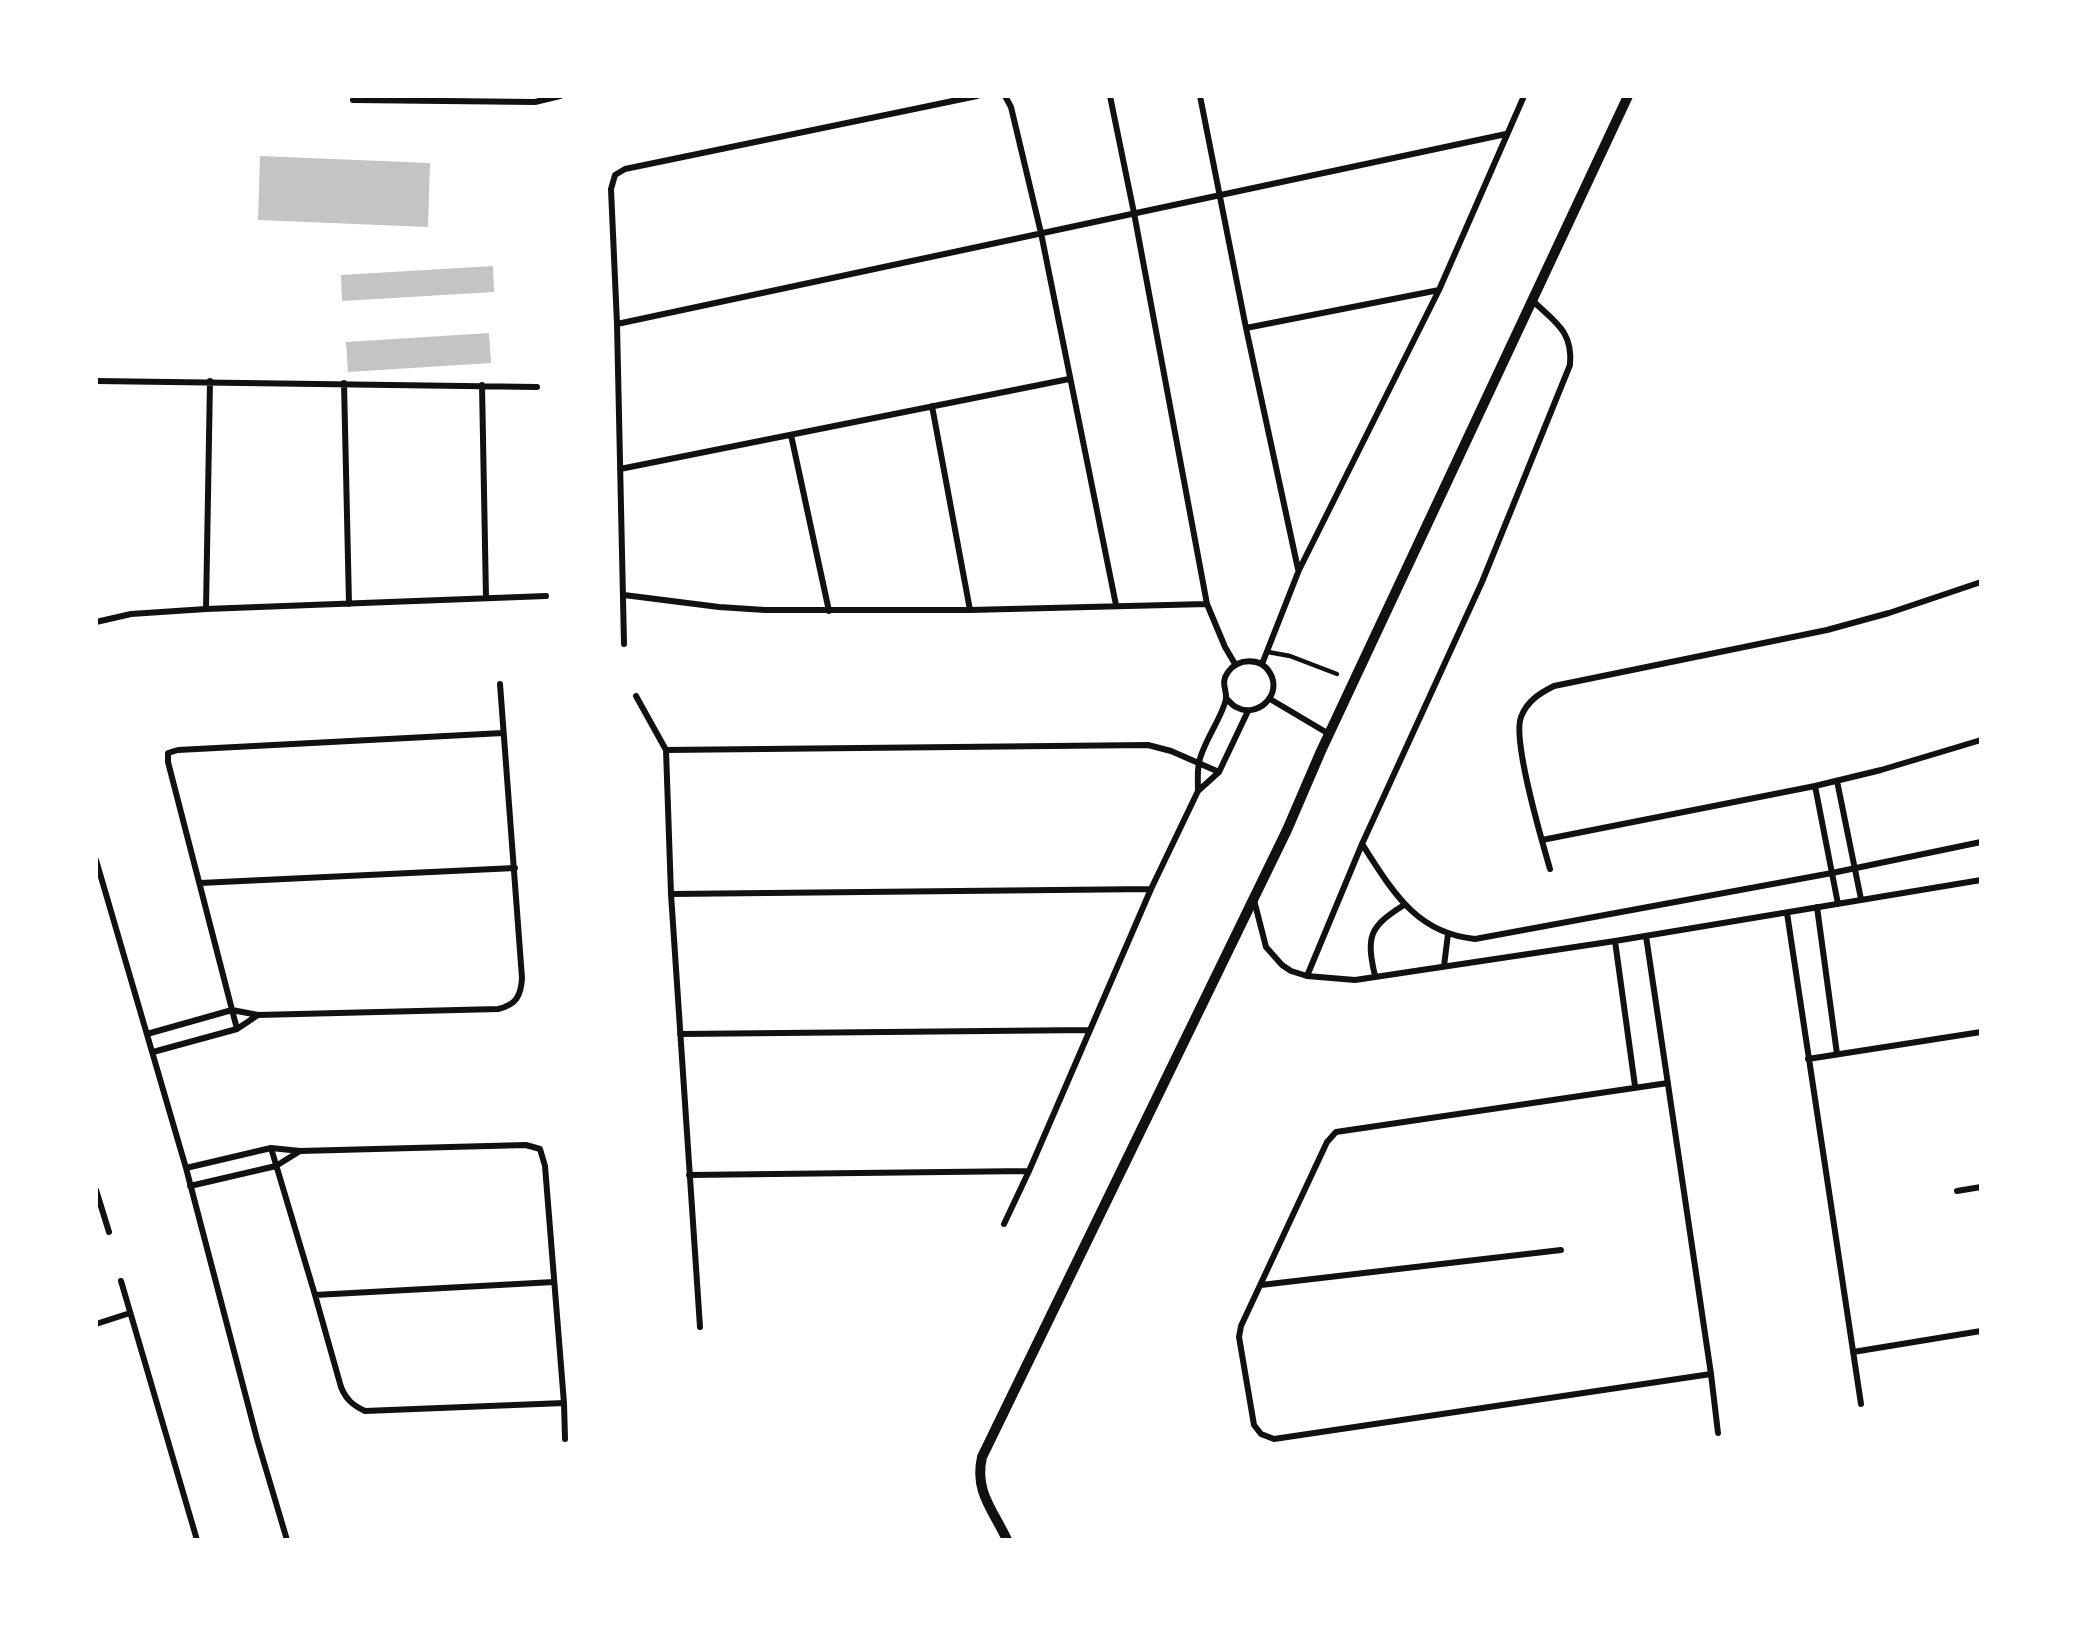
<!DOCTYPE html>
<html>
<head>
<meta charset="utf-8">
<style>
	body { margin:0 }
	#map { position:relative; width:2077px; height:1636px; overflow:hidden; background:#fff; font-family:"Fira Sans",sans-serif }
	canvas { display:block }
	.frame { position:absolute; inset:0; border:98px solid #fff; pointer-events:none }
</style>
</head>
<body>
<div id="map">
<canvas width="2077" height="1636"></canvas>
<div class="frame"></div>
</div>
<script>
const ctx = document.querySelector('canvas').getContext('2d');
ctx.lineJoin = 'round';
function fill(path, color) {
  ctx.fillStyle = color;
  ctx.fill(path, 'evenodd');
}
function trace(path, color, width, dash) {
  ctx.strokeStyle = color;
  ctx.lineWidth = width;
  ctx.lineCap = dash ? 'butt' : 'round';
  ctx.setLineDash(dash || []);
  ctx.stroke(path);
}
fill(new Path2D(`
	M260,156L430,163L428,227L258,220Z
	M493,266L494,292L342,301L341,275Z
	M489,333L491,363L348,372L346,342Z`), '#c4c4c4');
trace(new Path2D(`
	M1268,652L1290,656L1337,674`), '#111', 4.5);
trace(new Path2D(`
	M1005,96L1011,107L1041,233L1116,605
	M1110,96L1134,213L1207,604L1225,647L1235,664
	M1200,96L1246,328L1298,569
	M353,100L535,102L560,96
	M617,324L1506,134
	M1246,328L1439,290
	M96,381L537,387
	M344,383L349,604
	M482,385L486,598
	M932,406L970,610
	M791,435L829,611
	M620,469L1069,379
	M624,595L719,607L765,610H970L1207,604
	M206,609L210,381
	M96,622L131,614L206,609L546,596
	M624,644L617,324L611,189L615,175L625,169L977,96
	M1262,664L1299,570L1439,290L1524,96
	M636,696L666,750L671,894L700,1327
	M1270,699L1329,734
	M666,750L1148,745L1171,751L1219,772
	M1837,781L1861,899
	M1815,786L1838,904
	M1198,791C1198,782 1197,772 1199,763C1202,744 1222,718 1226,699C1227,689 1220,683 1228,672C1238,658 1261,657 1270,673C1283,695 1257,719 1236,707C1232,705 1229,701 1226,698
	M1542,840L1815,786L1881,770L1981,740
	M1362,844C1392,890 1415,933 1475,939L1832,873L1981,842
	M96,860L186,1168L257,1439L287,1540
	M1550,869C1542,841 1512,740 1521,717C1527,701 1540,693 1554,686L1827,630L1889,613L1981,582
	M200,883L515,868
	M671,894L1151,889
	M1254,900L1266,947L1282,965L1291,971L1307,976L1355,980L1615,941L1981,880
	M1817,907L1837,1054
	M1787,913L1861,1404
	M1646,936L1711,1374L1718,1433
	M1615,941L1635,1086
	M1444,966L1448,934
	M1307,976L1362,844L1482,582L1570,365C1573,331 1555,322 1533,301
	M1375,976C1366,936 1369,927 1404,905
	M237,1029L168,762V753L178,750L503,733
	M147,1034L232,1010L258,1015L498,1009C516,1005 521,996 522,978L500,684
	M680,1034L1089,1030
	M153,1052L237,1029L258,1015
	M1808,1059L1981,1032
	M1668,1083L1336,1132L1327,1142L1241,1326L1239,1337L1254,1425L1261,1434L1274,1439L1711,1374
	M186,1168L271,1148L300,1151L526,1145L540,1149L545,1166L564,1403L365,1411C352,1405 346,1399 341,1387L315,1295L271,1148
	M689,1175L1029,1171
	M190,1186L276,1166L300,1151
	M96,1190L109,1232
	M1957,1191L1981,1187
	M1004,1224L1029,1171L1151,889L1198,791L1219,772L1248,711
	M121,1281L197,1540
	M1261,1285L1561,1250
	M315,1295L554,1282
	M96,1324L130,1313
	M1853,1352L1981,1331
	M564,1403L565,1439`), '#111', 6);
trace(new Path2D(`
	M1007,1540C994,1511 974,1492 982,1457L1287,830L1321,751L1628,96`), '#111', 10);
</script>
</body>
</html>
